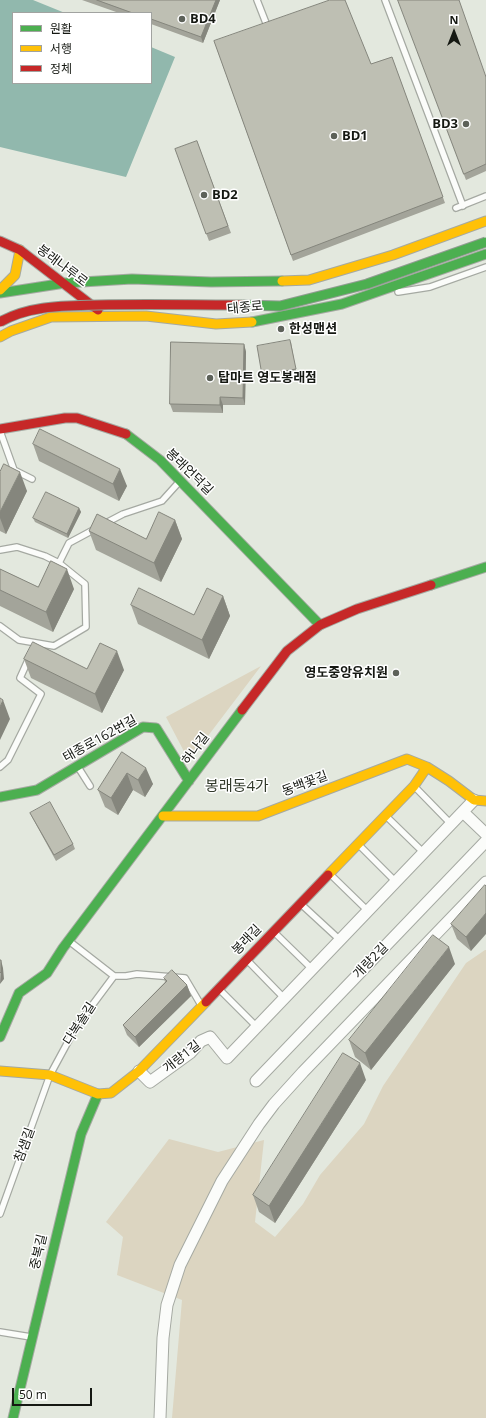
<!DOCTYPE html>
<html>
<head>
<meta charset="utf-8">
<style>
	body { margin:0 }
	#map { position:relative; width:486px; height:1418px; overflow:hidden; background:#e3e8de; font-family:"Open Sans","Noto Sans KR",sans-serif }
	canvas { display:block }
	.legend { position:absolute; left:12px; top:12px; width:140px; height:72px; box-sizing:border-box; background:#fff; border:1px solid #a1a3a0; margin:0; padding:5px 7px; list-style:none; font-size:12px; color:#151812 }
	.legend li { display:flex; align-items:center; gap:8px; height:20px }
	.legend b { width:20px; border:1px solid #a1a3a0 }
	.north { position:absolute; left:434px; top:12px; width:40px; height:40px; -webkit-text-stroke:3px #fff; paint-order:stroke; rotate:0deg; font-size:11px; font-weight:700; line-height:16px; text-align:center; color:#151812 }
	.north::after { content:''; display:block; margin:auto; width:14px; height:18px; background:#151812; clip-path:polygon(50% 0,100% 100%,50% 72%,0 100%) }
	.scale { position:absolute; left:12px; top:1388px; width:80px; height:18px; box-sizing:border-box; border:2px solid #151812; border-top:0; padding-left:5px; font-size:12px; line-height:14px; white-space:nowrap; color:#151812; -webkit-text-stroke:3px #fff; paint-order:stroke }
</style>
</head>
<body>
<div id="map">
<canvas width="486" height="1418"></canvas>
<ul class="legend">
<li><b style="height:5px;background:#4caf50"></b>원활</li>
<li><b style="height:5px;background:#ffc107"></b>서행</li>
<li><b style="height:5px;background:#c62828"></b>정체</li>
</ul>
<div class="north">N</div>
<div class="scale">50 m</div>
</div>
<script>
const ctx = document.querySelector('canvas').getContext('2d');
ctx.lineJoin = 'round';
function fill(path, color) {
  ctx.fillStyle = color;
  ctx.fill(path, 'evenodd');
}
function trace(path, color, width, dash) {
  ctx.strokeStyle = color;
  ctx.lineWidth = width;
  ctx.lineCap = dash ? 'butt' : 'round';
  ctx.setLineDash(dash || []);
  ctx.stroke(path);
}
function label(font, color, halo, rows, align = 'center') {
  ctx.font = font + ' "Open Sans","Noto Sans KR",sans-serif';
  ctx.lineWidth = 3;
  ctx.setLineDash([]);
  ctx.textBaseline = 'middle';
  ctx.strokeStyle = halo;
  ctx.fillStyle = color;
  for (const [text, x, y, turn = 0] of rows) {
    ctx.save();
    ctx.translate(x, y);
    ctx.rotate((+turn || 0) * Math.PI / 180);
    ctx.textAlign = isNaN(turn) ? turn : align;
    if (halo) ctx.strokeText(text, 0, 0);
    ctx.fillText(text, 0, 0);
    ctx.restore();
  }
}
fill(new Path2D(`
	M261,666L189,761L166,717Z
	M485,950H486V1418H172L182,1300L117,1275L123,1237L106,1222L169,1139L218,1152L264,1140L255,1222L275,1237L303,1204L320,1175L364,1124L383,1086L466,963Z`), '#dcd5c1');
fill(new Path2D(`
	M0,0H33L65,13H13V83H151V47L175,57L126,177L0,147Z`), '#91b8ad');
const lane = new Path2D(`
	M257,0L266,23
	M385,0L463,206
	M456,208L486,196
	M398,292L430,287L486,267
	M0,431L14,470L32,479
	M104,524L123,514L162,501L180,481
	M0,550L17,547L45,556L59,563L85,584L86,627L54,646L19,640L0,626
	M59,563L69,543L95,529
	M0,767L8,760L41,694L20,678L29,658
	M78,767L90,786
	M414,786L451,824
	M386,816L424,853
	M360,846L396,882
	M330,874L368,911
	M302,905L340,940
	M275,933L312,969
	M69,941L114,976H126L137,974L185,978L201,1005
	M248,961L284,998
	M220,990L257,1027
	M0,1214L50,1075L76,1027L114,976
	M0,1332L31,1337`);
const street = new Path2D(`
	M463,812L486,834
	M139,1071L150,1082L190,1053L201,1041L210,1037L227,1058L474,800
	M256,1081L486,841
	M160,1418L163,1338L167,1305L180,1265L222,1181L259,1124L274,1104L303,1072L486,882`);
const fast = new Path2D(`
	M0,293L65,283L132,279L211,282L282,281
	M252,322L342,304L486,254
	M126,434L160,460L320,625
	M431,585L486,567
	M0,797L37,790L143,727L156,728L189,781
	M0,1037L19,993L47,973L63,948L242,710
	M13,1418L81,1134L98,1094`);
const slow = new Path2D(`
	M282,281L309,280L393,255L486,221
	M0,290L15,275L20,250
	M0,337L11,331L51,317L146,316L216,324L252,322
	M163,816H258L407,759L427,767
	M328,875L414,786L427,767L449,781L474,800L486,801
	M0,1071L50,1075L98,1094L111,1093L139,1071L206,1002`);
const jam = new Path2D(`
	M0,241L20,250L98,310
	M0,429L65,418H77L126,434
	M242,710L287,651L320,625L357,609L431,585
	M206,1002L328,875`);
trace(lane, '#a5a9a2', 8);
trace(street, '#a5a9a2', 13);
trace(fast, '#a5a9a2', 11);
trace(slow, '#a5a9a2', 11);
trace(jam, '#a5a9a2', 11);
trace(lane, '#fbfcfa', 5.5);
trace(street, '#fbfcfa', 11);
trace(fast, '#4caf50', 9);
trace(slow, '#ffc107', 9);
trace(jam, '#c62828', 9);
const fastBridge = new Path2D(`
	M242,305L280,306L367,284L486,242`);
const jamBridge = new Path2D(`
	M0,322C30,305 65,306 98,305C146,304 194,305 242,305`);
trace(fastBridge, '#919c92', 11, []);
trace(jamBridge, '#919c92', 11, []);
trace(fastBridge, '#4caf50', 9);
trace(jamBridge, '#c62828', 9);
fill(new Path2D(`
	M82,0H220L203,43L151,24V13H119Z
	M398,0L486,76V171L466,180Z
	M214,41L371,64L392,57L445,203L293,261Z
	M197,141L231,233L209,241L175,149Z
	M291,342L296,371L263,377L262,375Z
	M244,344L246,352L245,405H223V413L173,412L170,404Z
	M33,444L127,486L119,501L39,461Z
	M0,472L27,491L6,534L0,531Z
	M79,508L81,512L68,538L35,522L33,518Z
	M175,520L182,539L161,582L96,550L89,531L146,539Z
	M0,569L38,587L74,589L53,632L0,606Z
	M223,596L230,616L209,659L138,624L131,605L194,615Z
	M24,659L87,669L124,670L102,713L31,678Z
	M122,752L153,784L145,797L133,790L118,815L105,807L98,790Z
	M30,813L73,844L75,849L56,861L33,819Z
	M485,885L471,951L457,939L451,924Z
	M455,964L371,1070L355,1057L349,1040Z
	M164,978L187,985L191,996L139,1047L127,1035L123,1025L165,982Z
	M366,1080L275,1223L259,1212L253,1195Z`), '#a3a49a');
fill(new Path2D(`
	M216,0H220L203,43L201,37Z
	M244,344L246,352L245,405L243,398Z
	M220,397L223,405V413L220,405Z
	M120,469L127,486L119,501L113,484Z
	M20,472L27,491L6,534L0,518V512Z
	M79,508L81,512L68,538L67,534Z
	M175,520L182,539L161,582L154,563Z
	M67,569L74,589L53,632L46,612Z
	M223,596L230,616L209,659L202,640Z
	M117,651L124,670L102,713L95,694Z
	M3,700L10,719L0,740V707Z
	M146,768L153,784L145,797L138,780Z
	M127,773L133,790L118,815L111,798Z
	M486,913V934L471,951L466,937Z
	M449,947L455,964L371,1070L365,1053Z
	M1,960L3,968L4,979L0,984Z
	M187,985L191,996L139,1047L135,1037Z
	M360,1063L366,1080L275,1223L269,1206Z`), '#85867d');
const building = new Path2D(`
	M97,0H216L201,37L151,19V13H133Z
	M330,0H345L371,64L392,57L443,197L291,255L214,41Z
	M398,0H459L486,77V164L464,174Z
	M197,141L228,226L206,234L175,149Z
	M290,340L296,369L262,375L257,346Z
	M171,342L244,344L243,398L220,397V405L170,404Z
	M40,429L120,469L113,484L33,444Z
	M4,464L20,472L0,512V472Z
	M46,492L79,508L67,534L33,518Z
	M159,512L175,520L154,563L89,531L97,514L146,539Z
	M51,561L67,569L46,612L0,590V569L38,587Z
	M139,588L194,615L207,588L223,596L202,640L131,605Z
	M33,642L87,669L100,643L117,651L95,694L24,659Z
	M0,698L3,700L0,707Z
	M122,752L146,768L138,780L127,773L111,798L98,790Z
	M50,802L73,844L54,855L30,813Z
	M485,885L486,886V913L466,937L451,924Z
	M433,935L449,947L365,1053L349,1040Z
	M0,960H1V972L0,973Z
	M172,970L187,985L135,1037L123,1025L167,981L164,978Z
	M343,1053L360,1063L269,1206L253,1195Z`);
fill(building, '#bebfb3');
trace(building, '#85867d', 1);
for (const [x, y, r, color] of [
	[182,19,4,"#5d6159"],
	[466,124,4,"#5d6159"],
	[334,136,4,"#5d6159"],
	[204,195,4,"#5d6159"],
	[281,329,4,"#5d6159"],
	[210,378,4,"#5d6159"],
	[396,673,4,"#5d6159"]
]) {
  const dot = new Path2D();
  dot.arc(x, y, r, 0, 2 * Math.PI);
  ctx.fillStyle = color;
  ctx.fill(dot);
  trace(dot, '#fff', 1.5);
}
label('bold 13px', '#151812', '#fff', [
	["BD4",190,19],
	["BD3",458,124,"right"],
	["BD1",342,136],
	["BD2",212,195],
	["한성맨션",289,329],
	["탑마트 영도봉래점",218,378],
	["영도중앙유치원",388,673,"right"]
], 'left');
label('13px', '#151812', '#fff', [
	["봉래나루로",62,266,37],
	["태종로",245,308,-6],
	["봉래언덕길",189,472,44],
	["태종로162번길",100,739,-29],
	["하나길",196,749,-53],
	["동백꽃길",305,784,-21],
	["봉래길",247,940,-46],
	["개량2길",371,961,-46],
	["다복솔길",80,1024,-57],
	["개량1길",182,1057,-38],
	["참샘길",25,1145,-70],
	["중복길",39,1252,-77]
]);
label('15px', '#333b2c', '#fff', [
	["봉래동4가",237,787]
]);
</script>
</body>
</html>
